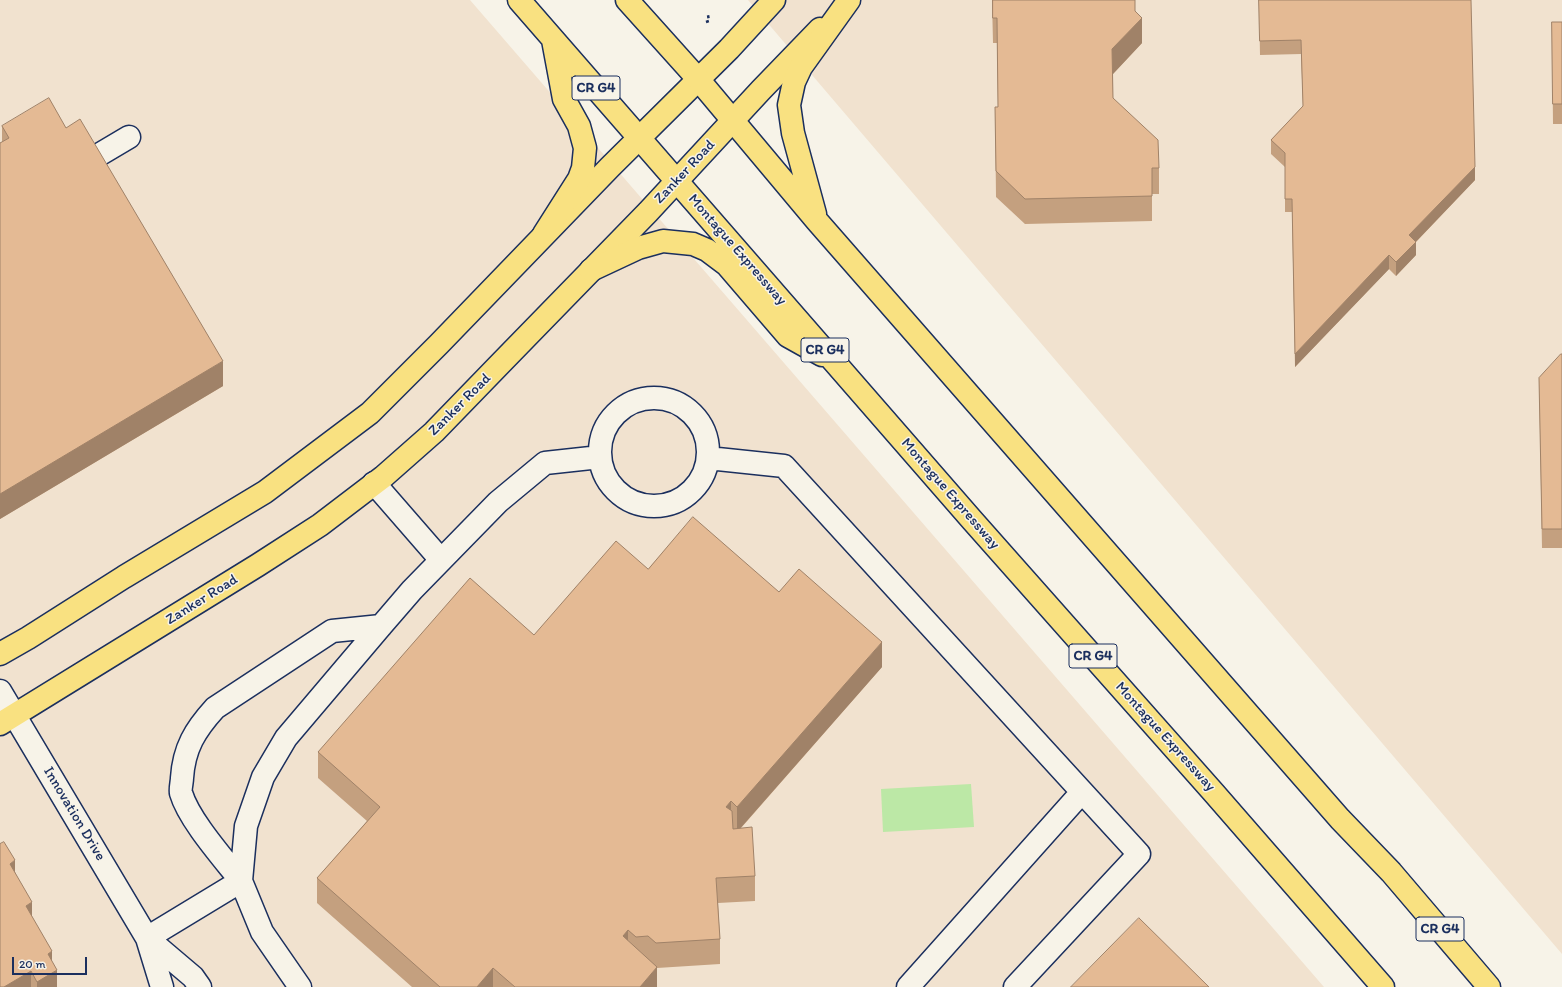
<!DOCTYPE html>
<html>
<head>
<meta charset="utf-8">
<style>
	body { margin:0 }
	#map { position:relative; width:1562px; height:987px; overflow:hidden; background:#f7f3e8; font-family:Itim,sans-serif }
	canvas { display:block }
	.scale { position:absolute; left:12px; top:957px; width:75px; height:18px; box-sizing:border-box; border:2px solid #1b2f5e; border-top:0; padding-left:5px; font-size:12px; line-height:14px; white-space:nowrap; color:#1b2f5e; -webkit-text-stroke:3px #f7f3e8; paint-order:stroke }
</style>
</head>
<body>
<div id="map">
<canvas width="1562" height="987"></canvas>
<div class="scale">20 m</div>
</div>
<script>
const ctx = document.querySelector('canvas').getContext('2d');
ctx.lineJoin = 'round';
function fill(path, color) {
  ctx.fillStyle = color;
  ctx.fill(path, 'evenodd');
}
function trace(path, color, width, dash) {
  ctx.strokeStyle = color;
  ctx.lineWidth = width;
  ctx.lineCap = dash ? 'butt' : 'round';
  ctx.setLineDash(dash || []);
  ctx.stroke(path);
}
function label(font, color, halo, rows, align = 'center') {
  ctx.font = font + ' Itim,sans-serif';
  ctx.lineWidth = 3;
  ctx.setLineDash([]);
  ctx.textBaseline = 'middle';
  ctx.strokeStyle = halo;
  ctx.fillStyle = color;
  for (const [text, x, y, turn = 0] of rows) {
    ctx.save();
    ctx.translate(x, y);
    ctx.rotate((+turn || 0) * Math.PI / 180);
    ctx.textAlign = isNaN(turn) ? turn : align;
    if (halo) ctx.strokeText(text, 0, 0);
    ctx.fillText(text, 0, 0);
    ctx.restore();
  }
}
fill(new Path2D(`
	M0,0H470L1324,987H0Z
	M748,0H1562V954L1197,526Z`), '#f1e2cf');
fill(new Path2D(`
	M971,784L974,827L883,832L881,789Z`), '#bce8a6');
const minor = new Path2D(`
	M75,169L129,137
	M600 452a54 54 0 1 1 108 0a54 54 0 1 1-108 0Z
	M708,458L784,466L1139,854L1015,987
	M374,483L441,560
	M0,691L147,938L162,987
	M147,938L241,881C223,858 189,820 181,793C180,789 182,782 182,778C184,748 195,730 215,708L332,631L381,626
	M147,938L193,977L200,987
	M300,987L262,932L241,881L246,826L263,777L286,738L381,626L412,590L498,502L545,463L600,457
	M908,987L1082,792`);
const major = new Path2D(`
	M0,654L28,638L124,577L265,492L370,413L439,344L610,167L729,49L774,0
	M0,724L258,565L320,525L383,477L434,432L498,366L648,212L761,90L820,29`);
const highway = new Path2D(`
	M519,0L972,520L1214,793L1383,987
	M627,0L698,79L817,221L1340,819L1391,872L1489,987
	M815,214L793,133L789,105L794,82L801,67L849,0
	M544,234L579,179L583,168L585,148L579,126L564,99L553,40
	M591,270L638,248L663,241L693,244L707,250L727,265L788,336L822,355`);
trace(minor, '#1b2f5e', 25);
trace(major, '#1b2f5e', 25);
trace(highway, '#1b2f5e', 25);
trace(new Path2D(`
	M706,22L709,21L708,15`), '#1b2f5e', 2.5, [3, 3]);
trace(minor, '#f7f3e8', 22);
trace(major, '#f9e181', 22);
trace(highway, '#f9e181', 22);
fill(new Path2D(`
	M992,0H1135V11L1142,43L1113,74V98L1159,168V194H1152V221L1025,224L996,197L995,107H998L997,43H993Z
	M1259,0L1475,180L1416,242V255L1396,276L1389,269L1295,367L1292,212H1285V167L1271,154V140L1303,106L1301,54L1260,55Z
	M1552,22H1562V124H1553Z
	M2,126L66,128L223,386L0,519V143L2,142Z
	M1562,354V548H1542L1539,378Z
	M648,569L779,592L882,667L741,828L755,876V901L718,903L720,939V964L657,968V987H412L317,903V878L367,821L318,778V752L534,635Z
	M15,872L32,917L52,962L57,987H0Z`), '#c4a07f');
fill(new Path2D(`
	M1142,18V43L1112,75V49Z
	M1475,167V180L1409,249V235Z
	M1416,242V255L1396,276V262Z
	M1389,255V269L1295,367V354Z
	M223,361V386L0,519V494Z
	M882,642V667L737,832V807Z
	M731,801V826L726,807Z
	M15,860V886L10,864Z
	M32,902V927L26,906Z
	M628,930V955L623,936Z
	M52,951V973L57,970V987H37V982L48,954Z
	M657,967V987H640Z
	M493,968V987H477Z
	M31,971V987H4Z`), '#a08268');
const building = new Path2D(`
	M993,0H1135V11L1142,18L1112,49L1113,98L1158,140L1159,168H1152V196L1025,199L996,171L995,107H998L997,18H993Z
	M1259,0H1471L1475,167L1409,235L1416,242L1396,262L1389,255L1295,354L1292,199H1285V153L1271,140L1303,106L1301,40L1260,41Z
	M1552,22H1562V104H1553Z
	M49,98L66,128L80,119L223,361L0,494V143L9,138L2,126Z
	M1561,354H1562V529H1542L1539,378Z
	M693,517L779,592L799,569L882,642L737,807L731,801L726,807L732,811L733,829L752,827L755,876L716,878L720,939L656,943L648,936L636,937L628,930L623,936L657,967L640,987H515L493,968L477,987H440L317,878L380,807L318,752L470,578L534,635L616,541L648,569Z
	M4,842L15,860L10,864L32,902L26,906L52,951L48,954L57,970L37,982L31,971L4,987H0V844Z
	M1139,918L1209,987H1071Z`);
fill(building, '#e4ba94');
trace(building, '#a08268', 1);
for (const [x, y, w] of [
	[596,88,48],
	[825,350,48],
	[1093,656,48],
	[1440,929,48]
]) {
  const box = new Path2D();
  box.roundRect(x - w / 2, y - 12, w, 24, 3);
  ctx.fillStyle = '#f7f3e8';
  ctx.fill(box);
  trace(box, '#1b2f5e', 1);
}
label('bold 14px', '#1b2f5e', null, [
	["CR G4",596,88],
	["CR G4",825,350],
	["CR G4",1093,656],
	["CR G4",1440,929]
]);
label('15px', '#1b2f5e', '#f7f3e8', [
	["Zanker Road",685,172,-47],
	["Montague Expressway",737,250,49],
	["Zanker Road",460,405,-45],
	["Montague Expressway",950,494,49],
	["Zanker Road",202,600,-32],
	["Montague Expressway",1165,737,48],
	["Innovation Drive",74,814,59]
]);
</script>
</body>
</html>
